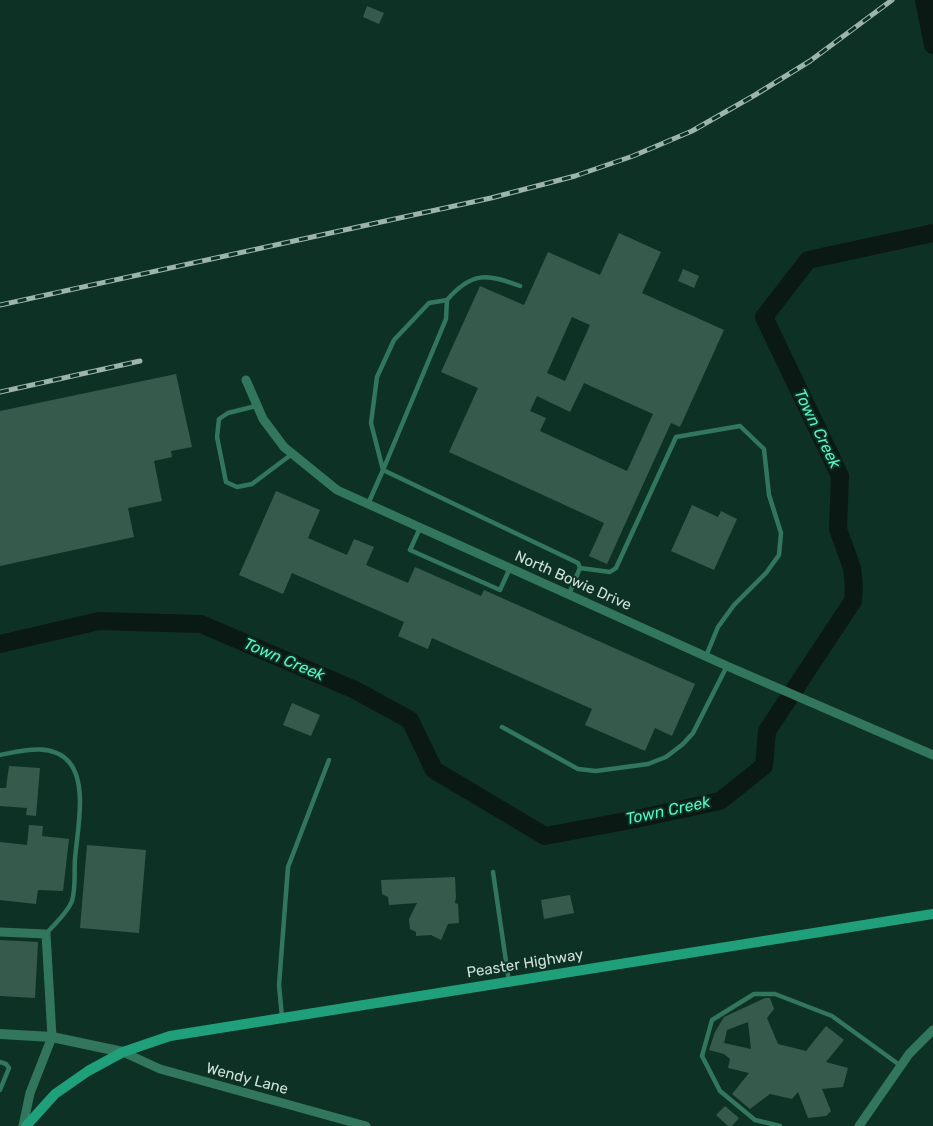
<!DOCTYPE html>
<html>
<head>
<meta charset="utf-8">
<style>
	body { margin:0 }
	canvas { display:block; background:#0d3125 }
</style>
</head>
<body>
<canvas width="933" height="1126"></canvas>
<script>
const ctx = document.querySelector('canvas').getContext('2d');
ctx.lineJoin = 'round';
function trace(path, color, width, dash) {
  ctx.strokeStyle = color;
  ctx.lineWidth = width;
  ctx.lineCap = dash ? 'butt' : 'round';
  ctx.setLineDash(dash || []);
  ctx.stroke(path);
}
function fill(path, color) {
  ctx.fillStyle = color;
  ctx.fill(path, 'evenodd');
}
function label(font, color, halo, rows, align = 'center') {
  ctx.font = font + ' Rubik,sans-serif';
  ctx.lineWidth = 4;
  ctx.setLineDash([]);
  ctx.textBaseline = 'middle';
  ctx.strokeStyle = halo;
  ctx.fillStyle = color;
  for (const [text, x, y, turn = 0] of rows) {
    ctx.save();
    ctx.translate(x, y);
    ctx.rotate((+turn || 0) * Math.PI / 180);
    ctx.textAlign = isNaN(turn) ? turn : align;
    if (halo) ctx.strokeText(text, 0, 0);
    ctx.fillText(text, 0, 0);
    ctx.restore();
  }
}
trace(new Path2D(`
	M924,0L933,45
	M0,644L99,621L201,624L355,690L410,720L434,770L545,836L636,819L720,801L764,766L767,731L853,601L854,586L852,568L838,529L840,476L764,317L808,260L933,233`), '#0b1914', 18);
fill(new Path2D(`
	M367,6L384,13L379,24L363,17Z
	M619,233L661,252L642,293L724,330L680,427L671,423L607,564L589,556L604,523L449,452L478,388L441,372L480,286L524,305L548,252L600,275ZM572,317L590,325L565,381L547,373ZM584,383L653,414L627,471L540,431L546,418L530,411L537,396L570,412Z
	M683,269L699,276L694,288L678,281Z
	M176,374L192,447L171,451L172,457L154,461L162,501L128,508L134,537L0,566V411Z
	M276,491L320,510L308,538L347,555L354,539L374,547L366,565L408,583L415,567L481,596L484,590L695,684L672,736L655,728L645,751L585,725L592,709L432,638L428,649L398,636L404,622L292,573L283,594L239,575Z
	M692,505L718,517L721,511L737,519L714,570L671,551Z
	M292,703L320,715L311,736L283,725Z
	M9,766L40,768L36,816L26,815L27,808L0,806V788H6Z
	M29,825L43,826L42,836L69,839L63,891L38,890L36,904L0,900V842L27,845Z
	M87,845L146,850L139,933L80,928Z
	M455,877L456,897L455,903L458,904L459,923L448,924L441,940L431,935L416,936V932L410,929L409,919L417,903L389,905L388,897L382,894L381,880Z
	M570,895L574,913L544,919L541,900Z
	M0,940L38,942L35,998L0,996Z
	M765,998H770L774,1009L767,1018L778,1044L806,1051L826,1026L844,1040L826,1062L848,1068L843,1087L822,1089L831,1111L826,1116L808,1118L798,1092L792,1099L770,1094L750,1109L732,1094L749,1073L728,1068L730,1059L724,1054L709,1050L715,1032L724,1017ZM748,1022L751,1049L724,1043L727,1030Z
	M725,1106L739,1118L732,1126H728L716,1115Z`), '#365a4c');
trace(new Path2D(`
	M447,300C472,271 487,274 520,286
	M256,406L228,413L219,419L217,437L226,482L237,487L252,484L292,454
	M368,504L383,470L371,423L377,377L394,340L429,303L447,300L446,319L383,470L578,563L580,568L569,594
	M420,528L410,550L500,590L510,568
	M580,568L610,572L616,568L676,437L740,426L764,449L769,495L781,533L779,555L766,573L734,605L718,627L706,656
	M502,727L578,769L596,771L648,764L666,757L683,744L693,733L727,666
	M0,755C21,751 52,742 69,762C88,784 77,832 75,859C74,872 76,888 72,901C67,914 54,924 46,934
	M493,872L509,982
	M282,1017L279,985L288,867L329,760
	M0,1062L6,1064L9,1068L0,1090
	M780,1126L755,1120L720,1091L702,1056L712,1020L754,994H775L832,1016L901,1066`), '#31765d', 4.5);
trace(new Path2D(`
	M246,380L263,419L284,447L337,490L727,666L933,755
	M0,932L46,934L52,1037L30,1093L23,1126
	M123,1052L160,1069L366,1126
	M859,1126L909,1054L933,1030`), '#31765d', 9);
trace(new Path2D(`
	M0,1034L52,1037L123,1052`), '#31765d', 10);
trace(new Path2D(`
	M26,1126L55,1094L88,1071L123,1052L170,1036L933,914`), '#20a07a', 10);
const rail = new Path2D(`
	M0,305L491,198L575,176L633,156L692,131L755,95L810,61L892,0
	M0,392L140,361`);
trace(rail, '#9cb4aa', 5);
trace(rail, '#0d3125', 3, [9]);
label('15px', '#cde0d7', '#0d3125', [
	["North Bowie Drive",573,581,24],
	["Peaster Highway",525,964,-9],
	["Wendy Lane",247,1079,15]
]);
label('italic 16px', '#5bf3c0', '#0d3125', [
	["Town Creek",817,429,64],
	["Town Creek",284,660,23],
	["Town Creek",668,811,-12]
]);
</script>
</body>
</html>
